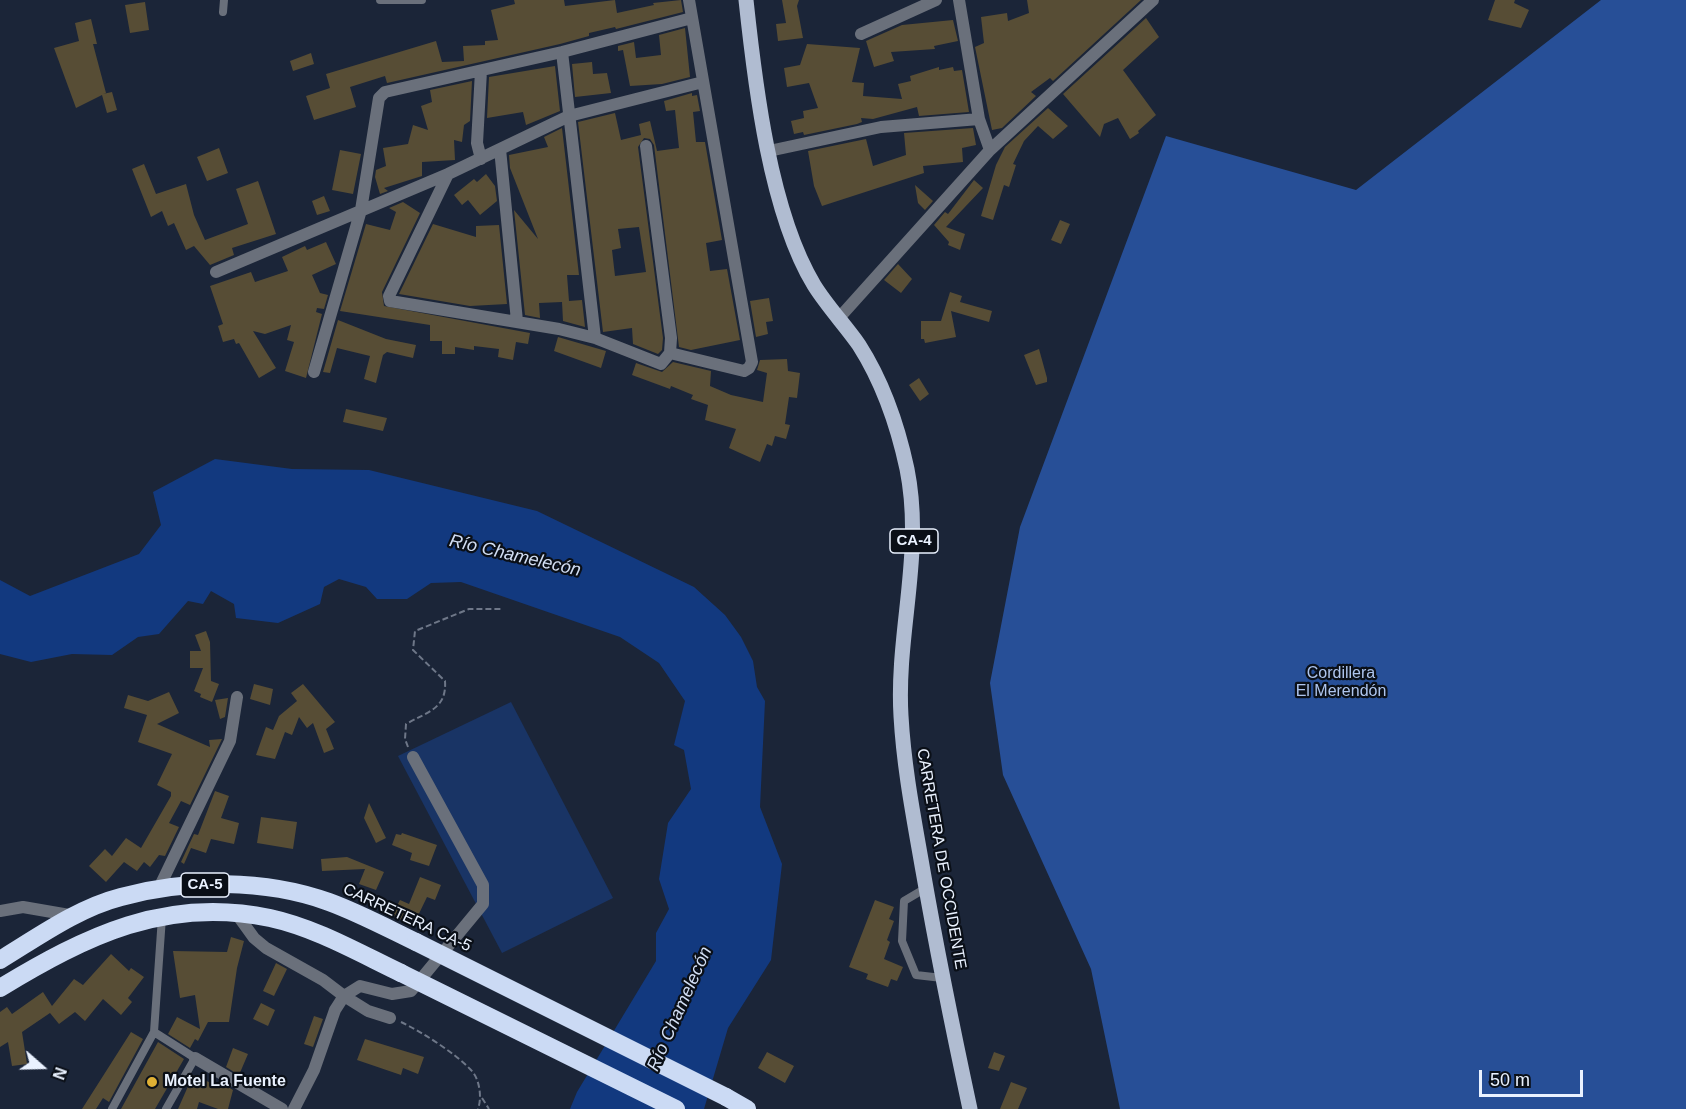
<!DOCTYPE html>
<html>
<head>
<meta charset="utf-8">
<style>
	body { margin:0 }
	#map { position:relative; width:1686px; height:1109px; overflow:hidden; background:#1b2538; font-family:Helvetica,sans-serif }
	canvas { display:block }
	.north { position:absolute; left:12px; top:1037px; width:60px; height:60px; -webkit-text-stroke:4px #0a0f17; paint-order:stroke; rotate:110deg; font-size:16px; font-weight:700; line-height:24px; text-align:center; color:#eaf2ff }
	.north::after { content:''; display:block; margin:auto; width:21px; height:27px; background:#eaf2ff; clip-path:polygon(50% 0,100% 100%,50% 72%,0 100%) }
	.scale { position:absolute; left:1479px; top:1070px; width:104px; height:27px; box-sizing:border-box; border:3px solid #eaf2ff; border-top:0; padding-left:8px; font-size:18px; line-height:21px; white-space:nowrap; color:#eaf2ff; -webkit-text-stroke:4px #0a0f17; paint-order:stroke }
</style>
</head>
<body>
<div id="map">
<canvas width="1686" height="1109"></canvas>
<div class="north">N</div>
<div class="scale">50 m</div>
</div>
<script>
const ctx = document.querySelector('canvas').getContext('2d');
ctx.lineJoin = 'round';
function fill(path, color) {
  ctx.fillStyle = color;
  ctx.fill(path, 'evenodd');
}
function trace(path, color, width, dash) {
  ctx.strokeStyle = color;
  ctx.lineWidth = width;
  ctx.lineCap = dash ? 'butt' : 'round';
  ctx.setLineDash(dash || []);
  ctx.stroke(path);
}
function label(font, color, halo, rows, align = 'center') {
  ctx.font = font + ' Helvetica,sans-serif';
  ctx.lineWidth = 4.5;
  ctx.setLineDash([]);
  ctx.textBaseline = 'middle';
  ctx.strokeStyle = halo;
  ctx.fillStyle = color;
  for (const [text, x, y, turn = 0] of rows) {
    ctx.save();
    ctx.translate(x, y);
    ctx.rotate((+turn || 0) * Math.PI / 180);
    ctx.textAlign = isNaN(turn) ? turn : align;
    if (halo) ctx.strokeText(text, 0, 0);
    ctx.fillText(text, 0, 0);
    ctx.restore();
  }
}
fill(new Path2D(`
	M511,702L613,898L502,953L398,756Z`), '#193465');
fill(new Path2D(`
	M1601,0H1686V1109H1120L1091,969L1003,775L990,683L1020,527L1166,136L1356,190Z`), '#274f97');
fill(new Path2D(`
	M215,459L292,469L369,470L537,511L694,587L725,615L741,637L753,661L757,687L765,701L760,807L782,864L771,960L728,1028L704,1109H570L577,1092L656,961V933L669,909L659,879L668,823L691,789L684,750L674,745L685,701L659,663L620,637L461,582L431,583L407,599H377L366,587L339,579L324,587L320,604L278,623L236,618L234,604L211,591L203,604L188,601L159,634L138,637L112,655L72,654L31,662L0,654V580L30,596L139,554L161,525L153,492Z`), '#12397f');
fill(new Path2D(`
	M514,0H564L565,6L615,0L617,13L654,5L653,3L681,0L683,12L616,29L615,27L589,33V36L560,44L387,83L385,76L350,87L356,107L314,120L306,96L330,88L326,74L436,41L442,62L464,61L463,46L485,45V41L498,40L491,10L515,4Z
	M782,0H799L797,6L803,38L778,41L776,24L786,23Z
	M1027,0H1141L1053,81L1050,78L1031,92L1036,96L1002,128L992,130L975,47L984,43L981,17L1007,13L1008,21L1029,13Z
	M1495,0H1515L1514,3L1529,10L1521,28L1488,20Z
	M145,2L149,30L130,33L125,5Z
	M1146,18L1159,37L1123,70L1156,115L1138,131L1139,133L1130,139L1118,118L1104,124L1100,137L1063,94Z
	M91,19L97,44H93L106,93L103,94L112,92L117,110L107,113L102,95L76,108L54,48L79,41L75,23Z
	M953,20L958,41L934,46L935,49L891,52L894,61L874,67L866,41L902,25Z
	M685,28L690,77L662,84L630,86L623,50L618,51V46L634,42L636,58L661,55L659,35Z
	M807,44L860,48L852,82L864,83L863,96L902,99L898,84L911,81L910,76L939,67V70L953,67L954,71L962,70L969,112L919,116L917,107L873,119L861,118L862,122L857,124L804,135L803,132L794,134L791,121L804,118L803,111L818,108L809,83L787,87L784,68L800,65Z
	M311,53L314,64L293,71L290,61Z
	M592,62L593,74L607,73L611,93L575,97L572,64Z
	M555,66L560,111L526,125L523,112L487,118L489,77Z
	M472,81L470,121L464,125L462,142L454,140L455,160L422,162V176L384,188L388,191L380,194L375,177L376,170L386,166L383,148L408,144L413,125L428,130L421,106L432,102L430,90Z
	M692,93V96L697,95L700,111L693,112L696,142H705L722,240L706,243L710,271L727,269L740,340L691,350L679,347L654,145L650,139L644,138L638,147L663,338L662,350L658,354L633,344L632,328L603,332L578,122L615,113L621,140L641,135L639,124L650,121L657,151L679,148L675,110L666,111L664,101ZM639,227L646,272L615,276L612,250L621,248L618,229Z
	M1048,108L1068,126L1053,139L1038,126L1024,141L1013,164L1016,165L1009,187L1004,185L993,220L981,216L996,165L1005,147Z
	M562,128L579,275H567L569,301L582,300L585,327L563,321L562,302L539,303L540,318L525,315L514,210L538,239L510,168L509,155L548,147L544,137Z
	M973,128L976,145L962,148L963,162L923,166L924,173L822,206L814,186L808,151L866,139L873,166L906,155L904,133Z
	M219,148L228,173L207,181L197,157Z
	M340,150L361,154L353,194L332,190Z
	M144,164L156,194L186,184L194,215L205,240L248,224L236,189L258,181L276,234L232,248L234,255L210,265L194,246L186,250L174,223L168,226L162,211L151,217L132,169Z
	M486,174L495,186L497,201L480,215L468,200L462,205L454,195L474,179L477,182Z
	M974,180L983,188L946,227L965,234L960,250L948,245L949,242L934,225L945,212L948,214Z
	M915,185L933,201L925,210L918,203Z
	M324,196L330,211L317,215L312,201Z
	M403,202L420,213L382,292L384,306L530,333L528,344L516,342L513,360L498,357L499,349L474,346V350L455,347V354H442V341H430V325L340,311L366,224L390,230L396,212L389,208Z
	M1060,220L1070,224L1061,244L1051,240Z
	M433,224L476,237V226L499,225L507,304L470,306L399,294Z
	M326,242L336,264L312,275L320,293L328,295L324,309L317,308L316,312L322,314L306,378L285,371L294,342L287,340L291,325L265,334L253,331L276,368L259,378L239,343L236,344L234,339L223,342L218,326L223,324L210,286L251,272L255,282L288,271L282,257L305,246L307,250Z
	M898,264L912,279L901,293L884,280Z
	M950,292L962,296L960,302L992,311L989,322L951,311L956,337L925,343L924,339H921V321H941Z
	M769,298L773,321L766,322L768,334L756,337L750,301Z
	M338,320L386,339L416,345L413,358L387,352L383,355L376,383L364,379L370,356L337,348L330,373L323,372Z
	M558,337L606,351L601,368L554,351Z
	M1039,349L1047,378V382L1036,385L1024,355Z
	M787,359L788,371L800,373L797,398L789,397L785,424L790,425L786,439L775,436L772,446L767,444L760,462L729,448L736,429L705,420L708,405L691,399L693,395L671,386L670,389L632,375L636,363L662,372L673,362L711,371L710,386L731,395L763,402L767,373L757,370L760,360Z
	M919,378L929,394L920,401L909,385Z
	M346,409L387,418L383,431L343,422Z
	M206,631L210,642L211,681L219,684L212,702L200,697L201,694L194,691L203,668H190V651H201L195,635Z
	M254,684L273,689L270,705L250,699Z
	M303,684L335,722L326,729L334,749L324,753L313,723L307,728L299,717L292,735L285,732L275,759L256,755L266,727L273,730L279,716L297,701L291,693Z
	M169,692L179,713L157,724L210,747L209,740L222,739L190,805L181,801L169,823L179,827L165,856L159,855L150,867L144,862L137,871L124,862L106,882L89,866L105,849L112,856L126,838L141,848L171,796V792L157,785L172,754L138,742L147,715L124,708L128,695L148,701Z
	M228,698L225,717L220,719L215,700Z
	M215,791L229,796L221,818L239,823L234,844L211,839L206,853L191,848L184,864L181,862L194,834L198,835Z
	M369,803L386,838L376,843L364,818Z
	M261,817L297,822L293,849L257,843Z
	M402,833L437,845L429,866L410,860L412,853L392,845L396,834L401,835Z
	M347,857L384,872L376,890L359,884L365,869L322,871L321,859Z
	M420,877L441,885L435,900L427,897L413,926L392,915L400,900L409,904Z
	M875,900L894,907L889,919L894,921L887,940L890,942L884,959L903,967L897,981L891,979L888,987L866,979L868,974L849,967Z
	M231,937L244,941L237,968L229,1022H208L198,1041L195,1039L190,1048L168,1034L177,1017L200,1029L195,995L180,998L173,951L227,952Z
	M111,954L129,971L131,968L144,977L128,998L132,1002L121,1015L103,999L85,1021L75,1012L59,1024L50,1013L22,1032L27,1064L12,1066L8,1042L0,1047V1012L7,1007L12,1014L43,992L52,1006L74,979L83,985Z
	M276,963L287,969L274,996L263,991Z
	M261,1003L275,1010L268,1026L253,1019Z
	M314,1016L323,1019L313,1047L304,1044Z
	M131,1032L143,1039L109,1102L103,1098L96,1109H82Z
	M365,1039L424,1057L418,1074L403,1068L401,1075L357,1060Z
	M158,1042L184,1059L155,1109H121Z
	M233,1048L248,1054L239,1075L226,1067Z
	M767,1052L794,1066L785,1083L758,1068Z
	M994,1052L1005,1056L999,1071L988,1068Z
	M193,1075L218,1086L220,1082L233,1090L228,1109H218L199,1102L197,1109H178Z
	M1011,1082L1027,1088L1018,1109H1000Z`), '#574d35');
trace(new Path2D(`
	M408,747L405,739L406,724C427,712 447,709 445,681L413,650L415,631L469,609H501
	M401,1022C422,1032 455,1053 471,1070C480,1079 482,1098 478,1109
	M482,1098L489,1109`), '#6e7788', 2, [6, 3]);
trace(new Path2D(`
	M380,0H422
	M223,12L224,0
	M926,888L904,901L902,941L916,975L942,978
	M154,1032L195,1058L166,1109
	M112,1109L154,1032L162,917`), '#6a707b', 8);
trace(new Path2D(`
	M959,0L979,119L990,150
	M861,34L936,0
	M562,52L595,338
	M500,149L517,321
	M769,151L881,127L979,119
	M481,159L477,143L481,71
	M448,174L389,296L390,301L559,329L595,338L661,364L670,353L671,338L646,146
	M216,272L448,174L569,116L703,82
	M839,318L990,150L1153,0
	M670,353L744,371L749,368L752,362L689,0
	M314,372L361,210L379,98L385,92L562,52L692,18
	M158,890L230,741L237,697
	M0,911L23,907L75,916
	M236,913L254,938L266,948L323,980L344,996L360,986L392,994L411,991L483,904V885L413,757
	M195,1058L282,1109
	M294,1109L314,1070L335,1010L344,996L368,1011L390,1018`), '#6a707b', 12);
trace(new Path2D(`
	M746,0C755,85 770,212 814,285C827,306 845,325 859,345C882,381 898,427 907,469C924,554 896,633 901,716C904,769 914,819 923,871C937,951 953,1030 970,1109`), '#b0bcd1', 15);
trace(new Path2D(`
	M0,960C38,937 78,908 121,897C186,879 266,879 329,902C359,913 387,928 416,942
	M0,988C86,936 166,896 270,918C316,928 359,953 401,973
	M726,1097L747,1109`), '#cbdaf4', 18);
trace(new Path2D(`
	M416,942L726,1097
	M401,973L676,1109`), '#cbdaf4', 18);
for (const [x, y, r, color] of [
	[152,1082,6,"#dfb034"]
]) {
  const dot = new Path2D();
  dot.arc(x, y, r, 0, 2 * Math.PI);
  ctx.fillStyle = color;
  ctx.fill(dot);
  trace(dot, '#0a0f17', 2);
}
for (const [x, y, w] of [
	[914,541,48],
	[205,885,48]
]) {
  const box = new Path2D();
  box.roundRect(x - w / 2, y - 12, w, 24, 4.5);
  ctx.fillStyle = '#0a0f17';
  ctx.fill(box);
  trace(box, '#eaf2ff', 1.5);
}
label('bold 15px', '#eaf2ff', null, [
	["CA-4",914,541],
	["CA-5",205,885]
]);
label('16px', '#aec5ee', '#0a0f17', [
	["Cordillera",1341,674],
	["El Merendón",1341,692]
]);
label('16px', '#eaf2ff', '#0a0f17', [
	["CARRETERA DE OCCIDENTE",941,859,80],
	["CARRETERA CA-5",407,918,25]
]);
label('bold 16px', '#eaf2ff', '#0a0f17', [
	["Motel La Fuente",164,1082]
], 'left');
label('italic 18px', '#d2def3', '#0a0f17', [
	["Río Chamelecón",515,556,13],
	["Río Chamelecón",680,1009,-66]
]);
</script>
</body>
</html>
